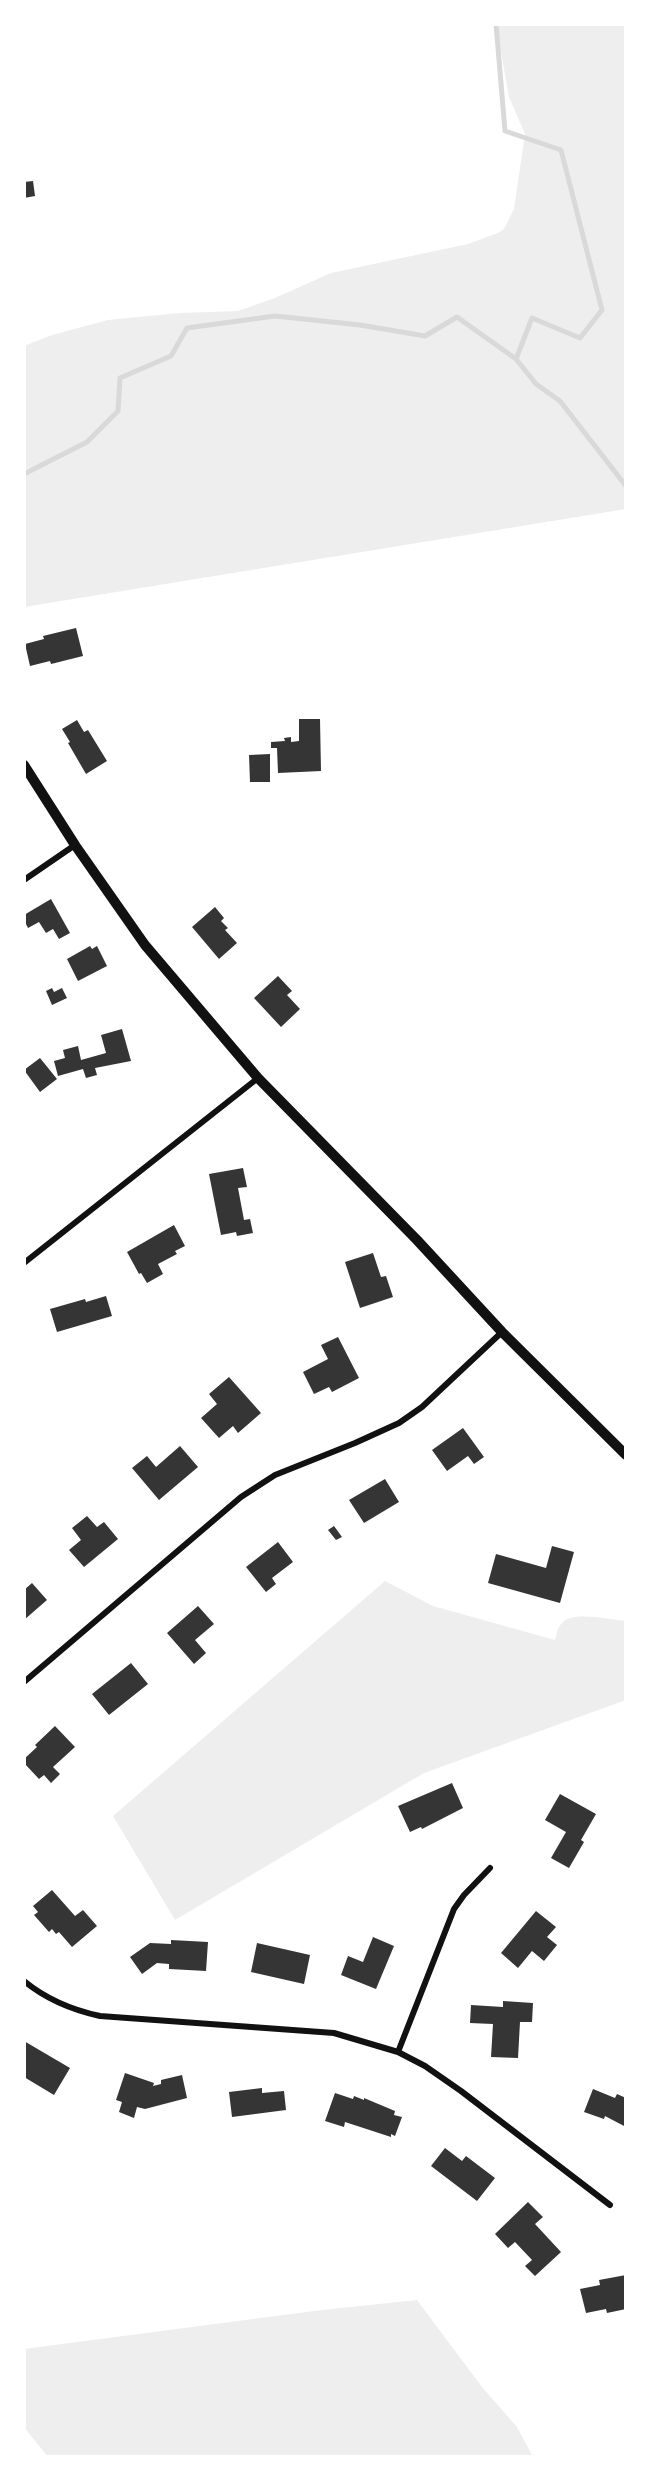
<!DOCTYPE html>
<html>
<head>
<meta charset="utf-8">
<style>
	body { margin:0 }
	#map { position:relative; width:650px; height:2481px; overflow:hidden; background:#fff; font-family:"Asap Condensed",sans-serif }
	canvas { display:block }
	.frame { position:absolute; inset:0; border:26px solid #fff; pointer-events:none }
</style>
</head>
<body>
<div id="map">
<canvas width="650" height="2481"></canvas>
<div class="frame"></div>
</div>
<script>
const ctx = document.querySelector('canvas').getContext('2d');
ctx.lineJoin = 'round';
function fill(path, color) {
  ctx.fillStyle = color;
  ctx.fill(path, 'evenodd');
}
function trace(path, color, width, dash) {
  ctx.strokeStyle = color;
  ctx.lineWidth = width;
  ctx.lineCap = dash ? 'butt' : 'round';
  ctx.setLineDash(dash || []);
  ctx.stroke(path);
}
fill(new Path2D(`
	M496,24H626V509L24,607V346L52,335L108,320L180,313L238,311L275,298L331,273L468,244L498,233L504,229L514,209L525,134L509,97Z
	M385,1581L433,1606L555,1640C557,1634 557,1627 563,1622C574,1611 611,1620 626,1621V1700L424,1773L175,1920L113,1816Z
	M417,2300L482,2387L517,2427L533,2457H48L24,2427V2349L322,2310Z`), '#eee');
trace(new Path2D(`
	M496,24L505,131L561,150L602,310L580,338L532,318L516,359L536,384L560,401L626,486
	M24,474L87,442L118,411L120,378L171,356L187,328L275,316L360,325L425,336L457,317L516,359`), '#d9d9d9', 5);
fill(new Path2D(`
	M33,181L35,196L24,198V182Z
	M76,628L83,656L51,664L50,661L30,666L25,644L44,639L43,636Z
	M299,719H320L321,771L278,773L277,748H271V742L285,741L284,738L291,737V742L299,741Z
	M77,720L84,732L88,730L107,761L86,774L68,743L70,742L62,729Z
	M270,754V782H250L249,755Z
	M51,899L70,933L59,939L53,929L46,933L39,922L28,928L24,920V915Z
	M215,907L224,918L221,921L228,928L225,930L237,943L219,959L192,927Z
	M90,946L92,949L97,946L107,966L78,981L67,959Z
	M278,976L292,991L287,995L300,1009L281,1027L254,998Z
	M52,988L54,992L62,988L67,998L52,1005L46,991Z
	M122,1029L131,1061L95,1068L97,1075L86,1078L83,1069L58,1076L54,1061L65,1058L63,1050L78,1046L81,1060L106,1053L101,1035Z
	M40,1058L57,1079L40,1092L24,1070Z
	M243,1168L247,1187L238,1188L244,1220L250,1219L253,1233L237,1236L236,1232L221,1235L209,1174Z
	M174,1225L185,1246L175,1251L177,1254L158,1264L163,1274L147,1283L141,1273L139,1274L127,1252Z
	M373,1253L381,1277L386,1276L393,1297L360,1308L345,1262Z
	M106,1296L112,1316L57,1332L50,1309L85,1299L86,1302Z
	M338,1337L359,1378L332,1392L329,1387L314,1394L303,1372L328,1359L321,1345Z
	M229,1377L261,1413L238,1433L233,1426L219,1438L201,1418L217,1404L209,1394Z
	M463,1428L484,1457L474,1464L468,1456L447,1471L432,1450Z
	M180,1446L198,1467L159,1500L132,1468L147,1456L156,1467Z
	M385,1479L399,1502L364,1523L349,1500Z
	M87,1516L97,1527L104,1522L118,1539L84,1567L69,1550L81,1540L72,1528Z
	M334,1526L342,1537L336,1540L328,1530Z
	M278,1542L293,1562L272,1578L276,1584L266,1592L246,1567Z
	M552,1546L574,1552L560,1603L488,1583L496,1554L546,1568Z
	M32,1583L47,1600L24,1620V1590Z
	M198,1606L214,1624L195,1640L206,1653L194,1664L167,1633Z
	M131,1663L148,1684L109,1715L92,1694Z
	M55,1726L75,1747L53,1767L60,1774L51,1783L44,1775L39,1779L24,1763V1759L37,1747L35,1745Z
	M452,1783L463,1808L422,1829L421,1827L410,1832L398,1806Z
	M560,1794L596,1814L581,1840L584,1842L569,1868L551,1858L566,1832L545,1820Z
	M52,1890L75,1916L83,1910L97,1926L72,1947L59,1932L56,1934L52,1929L49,1932L34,1915L38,1912L33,1906Z
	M536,1911L556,1927L547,1937L557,1945L544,1961L532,1951L518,1968L501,1953Z
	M373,1937L394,1946L376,1989L341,1975L348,1956L363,1962Z
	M171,1940L208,1942L206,1971L169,1969V1964L157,1963L142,1974L130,1957L150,1943L171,1944Z
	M257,1943L310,1955L304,1984L251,1972Z
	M503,2001L533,2003L532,2022H520L518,2058L491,2057L493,2024L470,2023L471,2005L503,2007Z
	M24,2041L70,2068L54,2095L24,2077Z
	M125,2073L154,2083L153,2086L161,2084V2080L182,2075L187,2098L145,2109L137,2107L134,2118L119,2112L122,2102L116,2100Z
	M262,2088V2093L284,2091L286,2110L232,2117L229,2092Z
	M593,2089L615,2098L617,2094L626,2098V2127L605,2116L604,2119L584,2112Z
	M335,2093L353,2099L354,2096L364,2100V2098L395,2111L394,2115L402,2117L395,2136L391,2134V2137L345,2122L344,2127L325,2121Z
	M445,2148L462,2161L466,2156L495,2178L477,2201L431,2166Z
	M528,2202L543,2217L535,2224L561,2252L535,2276L525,2266L532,2260L515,2242L508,2248L495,2234Z
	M626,2275V2309L607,2313L606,2309L586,2313L580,2289L600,2285L599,2280Z`), '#353535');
trace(new Path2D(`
	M24,880L75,845
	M24,1263L258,1078
	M24,1682L241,1497L275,1475L355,1443L399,1423L422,1407L502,1332
	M24,1981C46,1999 72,2010 100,2016L334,2033L398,2052L425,2066L461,2091L610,2205
	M398,2052L454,1909L464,1895L490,1868`), '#111', 6);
trace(new Path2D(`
	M24,765L75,845L145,945L258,1078L417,1240L502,1332L626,1455`), '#111', 10);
</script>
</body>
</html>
